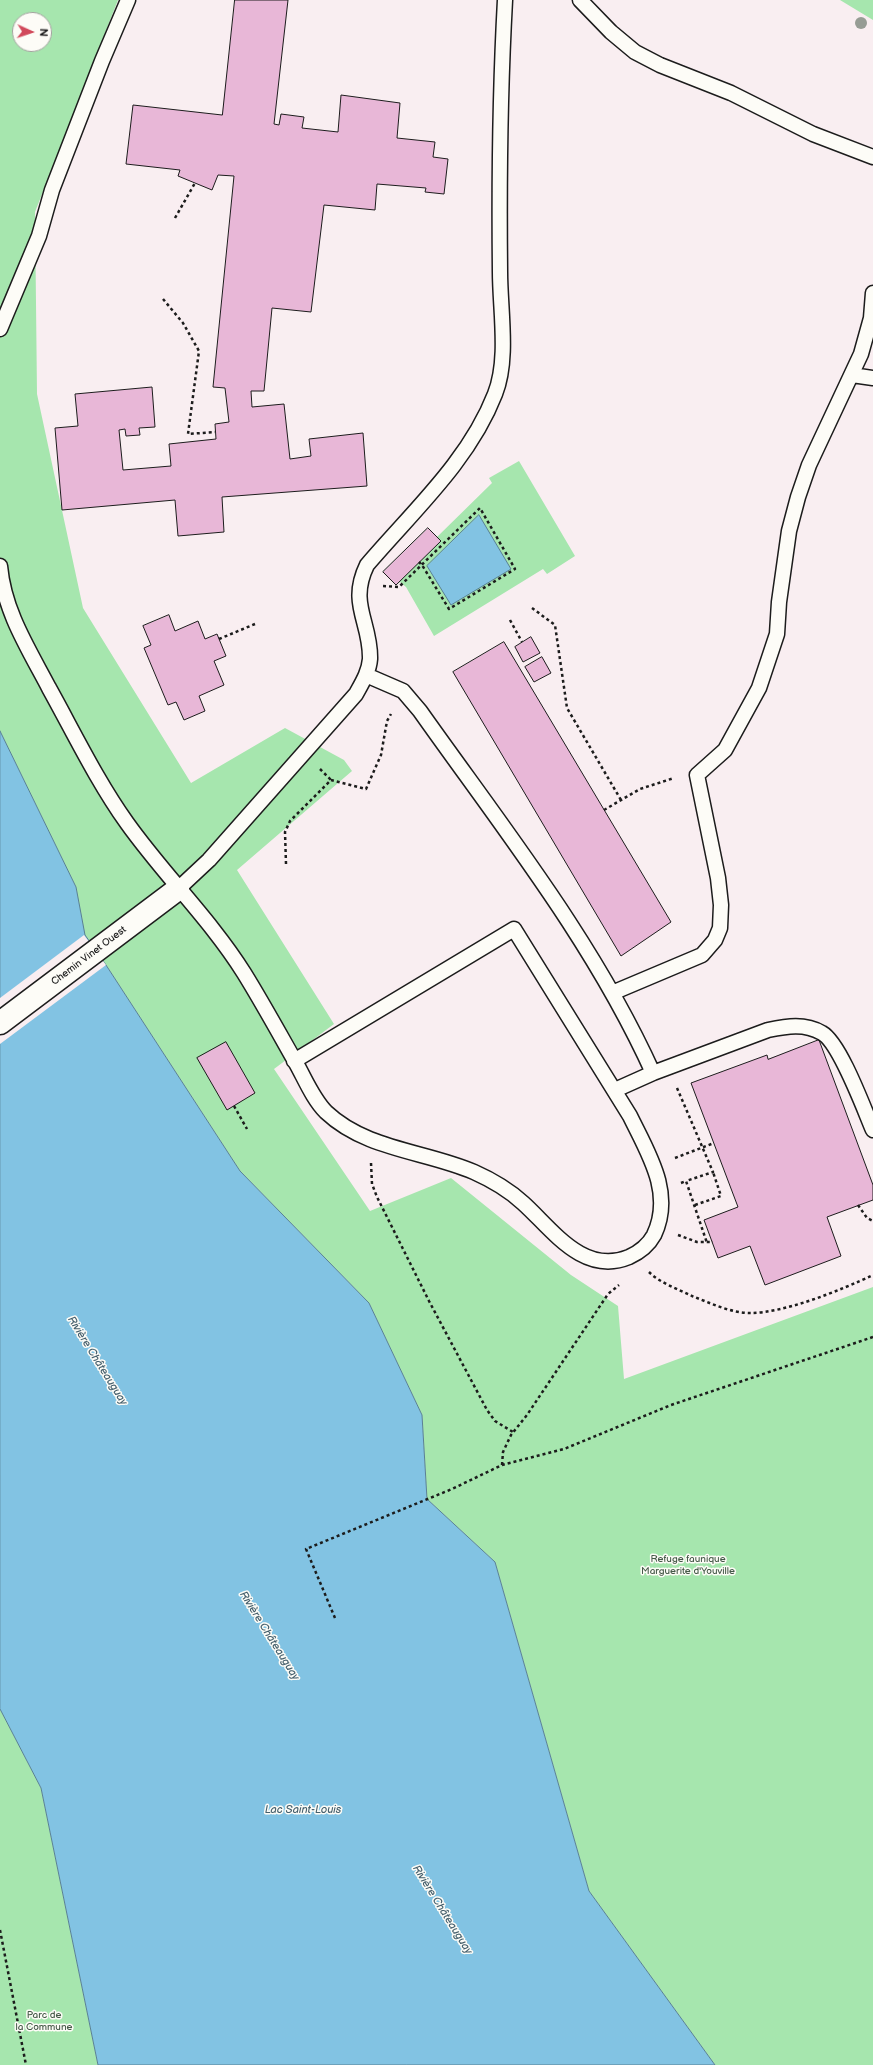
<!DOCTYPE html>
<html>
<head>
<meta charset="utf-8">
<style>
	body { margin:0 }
	#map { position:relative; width:873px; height:2065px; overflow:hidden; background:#f9eef1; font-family:"Balsamiq Sans",sans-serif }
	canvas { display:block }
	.north { position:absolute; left:12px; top:12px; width:40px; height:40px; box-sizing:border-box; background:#fdfcf7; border:1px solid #a3a29f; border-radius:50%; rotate:93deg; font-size:11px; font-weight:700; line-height:16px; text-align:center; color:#1c1c1c }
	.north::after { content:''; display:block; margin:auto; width:14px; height:18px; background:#d1495b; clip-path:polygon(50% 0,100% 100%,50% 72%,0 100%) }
</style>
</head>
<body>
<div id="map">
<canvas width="873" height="2065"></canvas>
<div class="north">N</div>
</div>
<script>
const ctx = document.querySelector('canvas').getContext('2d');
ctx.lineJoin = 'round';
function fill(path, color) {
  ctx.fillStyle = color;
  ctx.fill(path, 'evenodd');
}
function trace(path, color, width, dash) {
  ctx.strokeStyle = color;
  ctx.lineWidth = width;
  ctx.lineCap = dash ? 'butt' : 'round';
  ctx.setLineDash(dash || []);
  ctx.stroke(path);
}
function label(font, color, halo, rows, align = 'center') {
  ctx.font = font + ' "Balsamiq Sans",sans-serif';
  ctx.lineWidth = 3;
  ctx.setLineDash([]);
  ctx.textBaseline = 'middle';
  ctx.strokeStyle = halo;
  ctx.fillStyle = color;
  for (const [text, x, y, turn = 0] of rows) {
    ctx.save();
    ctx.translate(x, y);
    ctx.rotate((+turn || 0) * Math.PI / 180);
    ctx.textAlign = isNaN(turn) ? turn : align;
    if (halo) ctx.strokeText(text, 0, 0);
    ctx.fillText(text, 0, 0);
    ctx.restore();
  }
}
fill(new Path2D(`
	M0,0H118L35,212L37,394L83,608L191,783L285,728L344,760L352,771L237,870L334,1024L274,1069L370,1211L451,1178L571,1275L618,1306L624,1379L873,1287V2065H715L589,1891L495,1562L427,1499L422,1415L369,1303L240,1171L106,965L84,935L76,887L0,731ZM20,20H44V44H20Z
	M840,0H873V20Z
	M519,461L575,556L547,574L543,569L434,636L406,587L400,582L396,585L383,572L428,528L437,537L492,483L489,478Z
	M0,1709L41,1788L98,2065H0Z`), '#a6e6ae');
const water = new Path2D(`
	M479,515L511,569L451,605L427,566Z
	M0,731L76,887L85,935L106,965L240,1171L369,1303L422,1415L427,1499L495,1562L589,1891L715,2065H98L41,1788L0,1709Z`);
fill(water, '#82c3e3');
trace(water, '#598093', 1);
fill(new Path2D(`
	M84,935L106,965L0,1044V998Z`), '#f9eef1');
const building = new Path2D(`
	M235,0H288L274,124L279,125L281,114L304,117L302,128L338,132L341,95L400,103L397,138L435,142L433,157L448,159L444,194L425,192L426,188L377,184L375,210L324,205L311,312L272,308L264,391H251L252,407L284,404L290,459L311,456L309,439L363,433L367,486L222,497L224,532L178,536L175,500L62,510L55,428L78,426L75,394L152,387L155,427L139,428L140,435L126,436L125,429L119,430L123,470L171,466L169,444L216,439L215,424L229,422L225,388L213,387L234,176L218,175L212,190L178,176L180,170L126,164L133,105L222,115Z
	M428,528L441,541L396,585L383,572Z
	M169,615L175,631L198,621L205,639L217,634L226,656L214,661L224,685L199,696L205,711L184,720L176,702L168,705L144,648L151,645L143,626Z
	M531,637L540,653L523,662L515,647Z
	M504,642L671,922L621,956L453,672Z
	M542,657L551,673L534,682L525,667Z
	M819,1040L873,1185V1200L827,1217L841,1256L765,1285L750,1246L718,1258L704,1220L738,1207L691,1083L767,1055L768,1059Z
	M226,1042L255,1093L227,1110L197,1058Z`);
fill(building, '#e8b7d7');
trace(building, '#1c1c1c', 1);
const service = new Path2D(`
	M580,0L611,32L635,52L660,65L731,93L813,134L873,157
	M0,329L39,236L52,190L102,61L128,0
	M852,375L873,378
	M0,566C4,611 28,648 49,688C74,733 97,781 127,823C164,875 210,919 244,973C262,1002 279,1033 296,1063C305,1079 313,1099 326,1112C366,1150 426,1151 474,1172C492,1180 509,1190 523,1203C552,1229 583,1276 629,1257C640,1252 648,1246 654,1235C674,1193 648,1153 630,1116L514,929L294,1061
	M366,675L403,691L420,711C502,827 594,942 653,1073
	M178,889L209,860L356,694C362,683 369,672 370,659C371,622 348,604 367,565C413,511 469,461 495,394C509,359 500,310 500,272C499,182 500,91 505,0
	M612,993L702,955L715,940L720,928L721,905L718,878L697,775L725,750L759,688L777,634L779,602L789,531L798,497L809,465L861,354L871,318L873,293
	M615,1090L653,1073L768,1030C787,1026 805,1023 822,1033C840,1043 864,1109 873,1130`);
const minor = new Path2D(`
	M0,1023L178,889`);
trace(service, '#1c1c1c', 17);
trace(minor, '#1c1c1c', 25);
trace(new Path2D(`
	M175,218L195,183
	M163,299L183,323L199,351L188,434L215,432
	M383,586L399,587L402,584L480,508L515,569L449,609L422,565L419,562
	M532,608L555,625L567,708L621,800
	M510,620L522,642
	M219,639L255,624
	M320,769L331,780
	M604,810L640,789L674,778
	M286,864L285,832L290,821L331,780L366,789L381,755L387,721L391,714
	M677,1088L713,1172L686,1181
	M234,1106L247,1129
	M675,1158L714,1143
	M371,1163L372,1184L377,1197L429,1301L487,1410L495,1421L513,1432
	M681,1183L686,1181L707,1243
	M695,1205L721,1196L713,1172
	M858,1205L867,1218L873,1221
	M678,1235L697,1242H713
	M649,1272C660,1283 678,1289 692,1296C710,1303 731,1313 750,1313C785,1313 841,1290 873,1275
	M502,1465L503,1452L511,1435L527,1415L608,1294L619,1285
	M335,1618L306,1549L452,1489L502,1465L564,1449L671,1405L873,1337
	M0,1930L26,2065`), '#1c1c1c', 2.5, [3, 3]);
trace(service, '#fdfcf7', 14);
trace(minor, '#fdfcf7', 22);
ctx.fillStyle = '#969c94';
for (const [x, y] of [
	[861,23]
]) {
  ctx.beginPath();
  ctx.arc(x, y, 6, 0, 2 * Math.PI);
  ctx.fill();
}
label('10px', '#1c1c1c', '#fdfcf7', [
	["Chemin Vinet Ouest",89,956,-37]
]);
label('10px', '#455948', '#fdfcf7', [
	["Refuge faunique",688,1559],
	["Marguerite d'Youville",688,1571],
	["Parc de",44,2015],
	["la Commune",44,2027]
]);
label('italic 11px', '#455f6c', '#fdfcf7', [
	["Rivière Châteauguay",97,1361,58],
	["Rivière Châteauguay",269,1636,58],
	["Lac Saint-Louis",303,1810],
	["Rivière Châteauguay",442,1910,58]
]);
</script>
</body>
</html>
